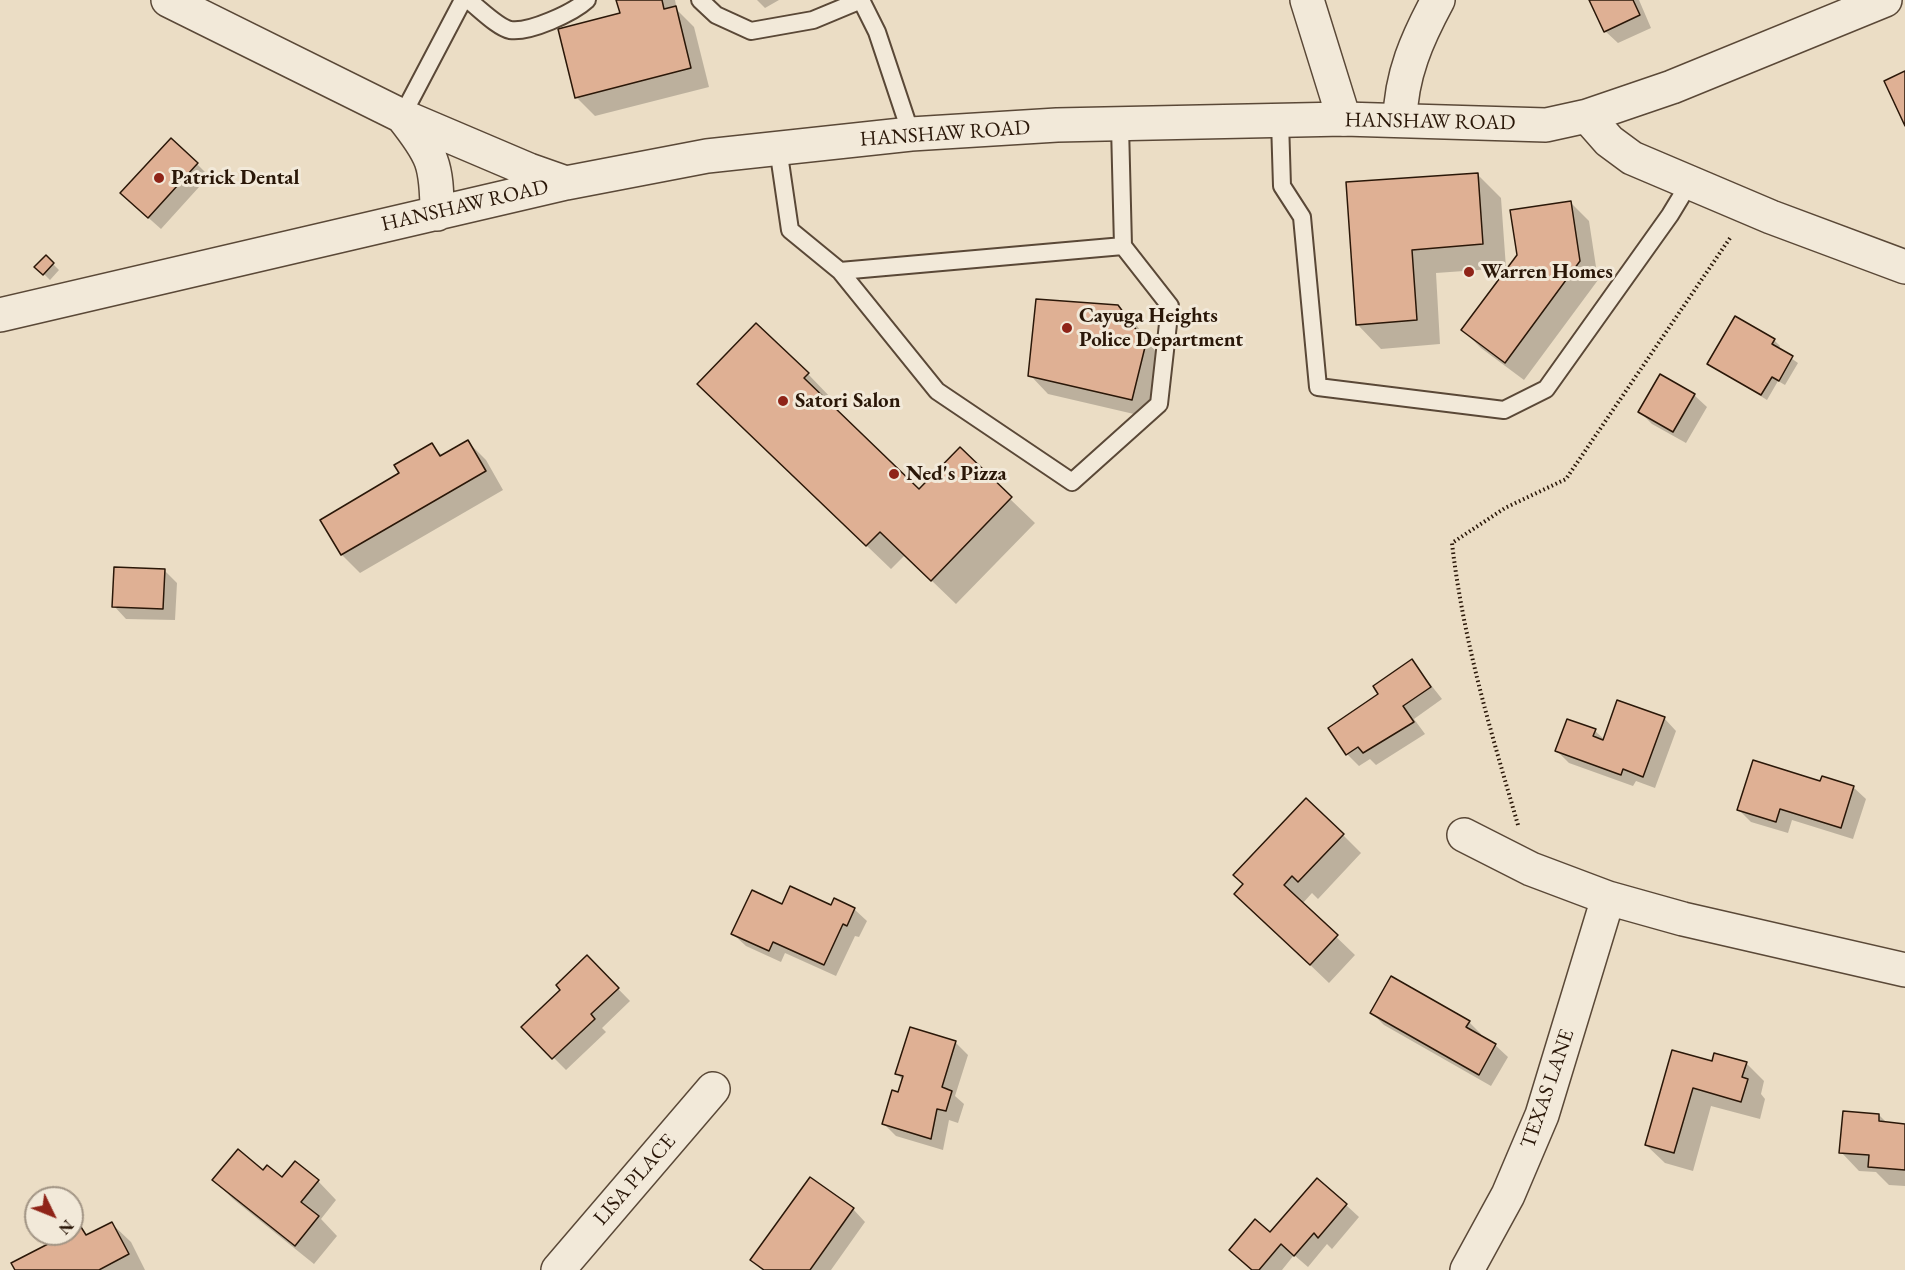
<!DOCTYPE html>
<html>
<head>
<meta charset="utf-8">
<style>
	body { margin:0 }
	#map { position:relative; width:1905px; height:1270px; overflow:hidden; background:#ebddc5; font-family:"EB Garamond",serif }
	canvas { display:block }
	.north { position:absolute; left:24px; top:1186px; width:60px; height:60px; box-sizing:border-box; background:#f2e9d9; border:2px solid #a29585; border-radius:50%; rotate:133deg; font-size:16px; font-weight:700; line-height:24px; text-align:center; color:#2a1708 }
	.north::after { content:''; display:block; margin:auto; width:21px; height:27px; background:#8f2418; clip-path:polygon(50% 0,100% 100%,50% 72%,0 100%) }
</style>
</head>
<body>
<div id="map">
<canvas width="1905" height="1270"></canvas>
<div class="north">N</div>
</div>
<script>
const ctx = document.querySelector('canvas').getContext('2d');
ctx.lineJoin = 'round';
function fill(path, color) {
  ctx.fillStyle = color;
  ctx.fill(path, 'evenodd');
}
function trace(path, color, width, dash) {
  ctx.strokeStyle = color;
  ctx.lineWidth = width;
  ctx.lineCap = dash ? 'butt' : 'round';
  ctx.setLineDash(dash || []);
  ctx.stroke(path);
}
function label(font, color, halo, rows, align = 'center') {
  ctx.font = font + ' "EB Garamond",serif';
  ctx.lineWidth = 6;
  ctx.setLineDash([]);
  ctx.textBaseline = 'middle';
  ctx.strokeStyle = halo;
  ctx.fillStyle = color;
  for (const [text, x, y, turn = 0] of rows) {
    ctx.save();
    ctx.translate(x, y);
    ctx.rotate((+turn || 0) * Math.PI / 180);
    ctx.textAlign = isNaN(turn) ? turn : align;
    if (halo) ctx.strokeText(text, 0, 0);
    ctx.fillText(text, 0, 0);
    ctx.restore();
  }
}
fill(new Path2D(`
	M618,0H675L677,10L694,27L709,87L595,116L576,97L622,15Z
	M757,0H779L765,8Z
	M1591,0H1639L1651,28L1618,43L1605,31Z
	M197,164L209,176L161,229L134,205Z
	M1477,174L1501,198L1506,268L1436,273L1440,344L1381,349L1357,324L1347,184Z
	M1570,202L1589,221L1598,280L1524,380L1481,348L1463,330Z
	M46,257L59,270L50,280L37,267Z
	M1118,307L1137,326L1164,363L1151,418L1048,394L1030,375Z
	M1736,318L1774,340L1780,346L1778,349L1798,363L1785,385L1778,381L1767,400L1709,364Z
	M808,374L832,399L827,403L919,491L1010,499L1035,523L956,604L905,555L891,569L723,408Z
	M1694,395L1707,407L1686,443L1652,424L1640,412Z
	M468,442L486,460L503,490L360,573L342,555L322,520L401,474L431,445L443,456Z
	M165,571L177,583L175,620L126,619L114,606Z
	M1412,661L1442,699L1414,719L1425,734L1376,765L1370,759L1359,766L1347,754L1380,694Z
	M1664,718L1676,731L1655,788L1636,781L1633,786L1569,763L1557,751L1595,731L1605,740Z
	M1821,783L1853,787L1866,799L1853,839L1792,820L1788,833L1751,822L1739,810Z
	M1343,835L1361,853L1318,899L1312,893L1302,904L1355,955L1329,983L1236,894Z
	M783,906L854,909L867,921L859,937L855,936L836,976L785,953L781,962L746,946L733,934Z
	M587,957L630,1001L602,1028L606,1032L566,1070L523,1027L563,990Z
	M1372,1013L1469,1022L1481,1034L1480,1036L1495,1045L1508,1057L1491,1086L1384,1025Z
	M911,1029L956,1043L968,1055L955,1096L964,1104L958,1123L949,1120L943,1150L896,1136L884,1124L899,1094L903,1080L897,1074Z
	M1713,1063H1746L1764,1081L1761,1094L1765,1099L1760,1119L1711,1106L1693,1171L1665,1163L1646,1145Z
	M1879,1115L1887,1123L1905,1125V1186L1889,1185L1876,1172L1859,1171L1841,1152Z
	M263,1172L282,1179L318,1181L336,1200L321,1219L337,1236L314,1264L233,1199L214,1180Z
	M810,1179L853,1209L865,1222L831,1270H762L752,1260Z
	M1346,1205L1359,1217L1332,1249L1327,1244L1308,1267L1294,1255L1282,1270H1252L1231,1250Z
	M112,1224L131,1242L145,1270H17L81,1229L88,1236Z`), '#0003');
const building = new Path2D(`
	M616,0H662L664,9L676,6L691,68L575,98L558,29L620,13Z
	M1589,0H1633L1640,15L1604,32Z
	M1905,71V126L1884,81Z
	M171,138L198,163L148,218L120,193Z
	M1478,173L1483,244L1412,250L1417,320L1356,325L1346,182Z
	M1571,201L1580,261L1505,363L1461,330L1517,255L1510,210Z
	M46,255L54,263L43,275L34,267Z
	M1036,299L1118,305L1146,343L1132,400L1028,376Z
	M1735,316L1775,339L1772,344L1793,356L1779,381L1772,377L1761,395L1707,364Z
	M756,323L809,373L804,378L919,489L960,447L1012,497L931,581L880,532L866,546L697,384Z
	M1660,374L1695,394L1673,432L1638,412Z
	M468,440L486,471L341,555L320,520L399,473L394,465L432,443L440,456Z
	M114,567L165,569L163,609L112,607Z
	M1412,659L1431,687L1403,706L1414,722L1363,753L1358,747L1346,755L1328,728L1378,694L1373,686Z
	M1617,700L1665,717L1643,777L1623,769L1621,775L1555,751L1567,719L1596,729L1593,736L1603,740Z
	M1753,760L1820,781L1822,776L1854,786L1841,828L1780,809L1776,822L1737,810Z
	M1306,798L1344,834L1298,882L1292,876L1284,885L1338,935L1310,965L1234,894L1243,884L1233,875Z
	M790,886L831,905L834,898L855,908L847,926L843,924L824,965L773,942L769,951L731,934L752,890L782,904Z
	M587,955L619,988L591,1014L595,1019L552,1059L521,1027L560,990L556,985Z
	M1391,976L1470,1021L1466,1027L1496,1044L1479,1075L1370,1013Z
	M910,1027L956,1041L942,1087L952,1091L946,1111L937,1109L931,1139L882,1124L892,1090L898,1092L903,1076L895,1074Z
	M1672,1050L1712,1061L1714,1053L1747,1062L1742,1077L1748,1079L1741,1102L1693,1088L1674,1153L1645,1145Z
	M1843,1111L1879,1114V1121L1905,1124V1170L1868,1167L1869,1155L1839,1153Z
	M238,1149L263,1170L267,1165L282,1177L295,1161L319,1180L301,1202L319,1216L295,1246L212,1180Z
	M810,1177L854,1208L810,1270H764L750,1260Z
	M1317,1178L1347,1204L1318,1238L1314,1233L1294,1256L1281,1244L1259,1270H1252L1229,1250L1255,1219L1270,1232Z
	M112,1222L129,1254L99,1270H15L11,1263L81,1227L86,1235Z`);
fill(building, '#dfb094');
trace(building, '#2a1708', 1.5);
const service = new Path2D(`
	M468,0C479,8 497,27 510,30C529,33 573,13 587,0
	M700,0L716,15L751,31L813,20L861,0
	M861,0L877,32L911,134
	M402,116L463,0
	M1280,121L1282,186L1302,217L1318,387L1504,410L1546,389L1670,215L1690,182
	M778,148L790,230L840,271L937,391L1072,482L1159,404L1170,306L1123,246L1120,126
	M840,271L1123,246`);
const minor = new Path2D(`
	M1307,0L1344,119
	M1464,835L1531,869L1608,898L1683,919L1905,970
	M558,1270L713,1089
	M1467,1270L1508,1195L1542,1115L1608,898`);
const tertiary = new Path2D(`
	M168,0L402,116L529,170L566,183
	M402,116C433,155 437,164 437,214
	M1587,116L1609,141L1632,158L1771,217L1905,267
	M1400,120C1401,75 1417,39 1438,0
	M0,315L566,183L707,156L911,134L1057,125L1344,119L1546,125L1587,116L1672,87L1885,0`);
trace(service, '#5a4837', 20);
trace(minor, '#5a4837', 36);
trace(tertiary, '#5a4837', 36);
trace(new Path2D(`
	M1518,825C1491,732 1463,640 1452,543L1505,508L1566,479L1730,238`), '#2a1708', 4, [1.5, 3]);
trace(service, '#f2e9d9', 16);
trace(minor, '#f2e9d9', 33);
trace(tertiary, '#f2e9d9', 33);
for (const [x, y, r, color] of [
	[159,178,6,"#8f2418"],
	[1469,272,6,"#8f2418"],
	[1067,328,6,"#8f2418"],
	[783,401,6,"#8f2418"],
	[894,474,6,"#8f2418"]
]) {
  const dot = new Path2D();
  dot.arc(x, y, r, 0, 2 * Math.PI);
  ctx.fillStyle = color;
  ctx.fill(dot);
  trace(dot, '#f2e9d9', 2);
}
label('21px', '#2a1708', '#f2e9d9', [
	["HANSHAW ROAD",1430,122,1],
	["HANSHAW ROAD",945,134,-4],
	["HANSHAW ROAD",465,206,-13],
	["TEXAS LANE",1548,1089,-71],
	["LISA PLACE",635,1180,-49]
]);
label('bold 21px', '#2a1708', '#f2e9d9', [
	["Patrick Dental",171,178],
	["Warren Homes",1481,272],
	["Cayuga Heights",1079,316],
	["Police Department",1079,340],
	["Satori Salon",795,401],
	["Ned's Pizza",906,474]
], 'left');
</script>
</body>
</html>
